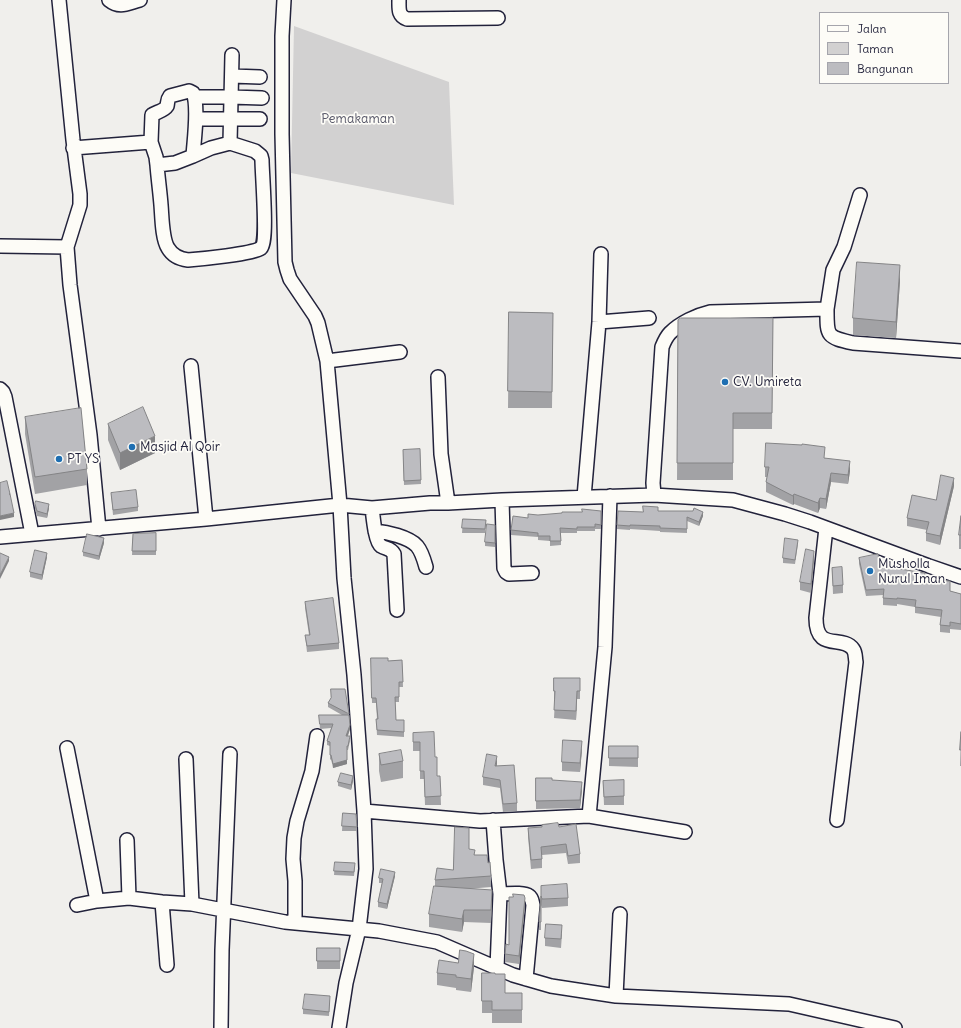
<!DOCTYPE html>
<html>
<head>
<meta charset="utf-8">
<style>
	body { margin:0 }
	#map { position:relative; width:961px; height:1028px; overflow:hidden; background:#f0efec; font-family:Delius,sans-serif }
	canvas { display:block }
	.legend { position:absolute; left:819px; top:12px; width:130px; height:72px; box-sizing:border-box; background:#fdfcf7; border:1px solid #a5a5ac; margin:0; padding:5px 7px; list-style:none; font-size:12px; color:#22223b }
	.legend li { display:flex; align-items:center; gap:8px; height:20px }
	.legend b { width:20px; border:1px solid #a5a5ac }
</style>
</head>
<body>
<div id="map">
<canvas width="961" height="1028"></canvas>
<ul class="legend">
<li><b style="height:5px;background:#fdfcf7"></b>Jalan</li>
<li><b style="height:11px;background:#d2d1d1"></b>Taman</li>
<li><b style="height:11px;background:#bcbcc0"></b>Bangunan</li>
</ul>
</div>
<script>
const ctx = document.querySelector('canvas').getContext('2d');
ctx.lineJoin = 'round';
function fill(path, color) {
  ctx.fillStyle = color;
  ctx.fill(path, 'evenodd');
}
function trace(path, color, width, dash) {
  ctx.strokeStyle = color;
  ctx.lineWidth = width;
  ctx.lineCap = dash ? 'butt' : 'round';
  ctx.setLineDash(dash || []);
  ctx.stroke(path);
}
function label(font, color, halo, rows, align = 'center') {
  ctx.font = font + ' Delius,sans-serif';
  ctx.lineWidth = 3.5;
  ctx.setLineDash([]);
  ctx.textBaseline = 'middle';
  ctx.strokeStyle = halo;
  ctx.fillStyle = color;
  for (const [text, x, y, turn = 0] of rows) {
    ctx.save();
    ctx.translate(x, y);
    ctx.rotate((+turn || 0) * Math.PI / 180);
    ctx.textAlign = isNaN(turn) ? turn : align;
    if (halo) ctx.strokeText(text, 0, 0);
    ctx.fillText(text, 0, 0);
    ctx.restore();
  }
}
fill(new Path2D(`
	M294,26L449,82L454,205L291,173Z`), '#d2d1d1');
const minor = new Path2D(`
	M59,0L73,140L80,194V205L67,247L70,285L90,435L99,529
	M109,0C120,9 128,3 140,0
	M284,0L282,36V134L285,262L287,270L290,279L315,316L318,323L327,361L340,505L344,578L354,675L364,811L366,869L359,929L346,983L339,1028
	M399,0C399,9 398,16 407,19L498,18
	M232,76L260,77
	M189,91L193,93C199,106 194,140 193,156L175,163L157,165L156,157L151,142L152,115C156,112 164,111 167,106C168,102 167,100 170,96Z
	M195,97H231L262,98
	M196,119H260
	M230,143L232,55
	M73,148L151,142
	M157,165C158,178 160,192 161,205C162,216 162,239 168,248C172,255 180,259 188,260C201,259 253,254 261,248C268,242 262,173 262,160L261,156L255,151L230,143L211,148L193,156
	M0,246L67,247
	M827,309L833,270L844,247L860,195
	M599,322L649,318
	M327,361L400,352
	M191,366L206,519
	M438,377L441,454L448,503
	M0,389L3,392L5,397L32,534
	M654,495L653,483L662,347C664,342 666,337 670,333C680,323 697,315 710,312L827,309C827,336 826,337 853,343L961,351
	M584,497L599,322L601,254
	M502,500L504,568L506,572L509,574L532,573
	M372,508C373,515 375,542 381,546C386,549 391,548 394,554L397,610
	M826,528L816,618C816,653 842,634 853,649C856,653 855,658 856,662L837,820
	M375,531C387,532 409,537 417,546C422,552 424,560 426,567
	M0,537L206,519L340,505L372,508L430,503H448L502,500L654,495L733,500L785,514L810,522L929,566L961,577
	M67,748L97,901
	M186,759L192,904
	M364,811L480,821L589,816L685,832
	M589,816L605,647L610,496
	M493,820L496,860L500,894L497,968
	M127,840L129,898
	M500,894C507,894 524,892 529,896C532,898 532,901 533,905L526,979
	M162,902L167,965
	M77,905L97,901L129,898L162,902L192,904L285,922L379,931L437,942L513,975L551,986L616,996L789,1004L895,1028
	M295,923V881L293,859L294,838L297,821L312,771L317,736
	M616,996L620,914
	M221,1028L222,950L230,754`);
trace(minor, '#22223b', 16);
trace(minor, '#fdfcf7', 13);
fill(new Path2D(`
	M900,281L896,338L853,335V318Z
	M509,312L553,313L552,408H508Z
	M773,318L772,429H733V480H677L678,320Z
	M25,417L87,469V485L35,494L25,434Z
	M108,424L155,453L120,470L108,440Z
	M420,449L421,484L404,485L403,450Z
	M825,458L850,471L848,484L831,482L826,509L820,508L818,513L794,504L793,505L766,492V482L767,477H765V467Z
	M954,486L940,545L926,541V533L927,530L907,526V518L936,500Z
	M111,493L138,507V511L113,515Z
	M35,504L49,508L47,518L37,516L35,509Z
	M601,511V529H595V531H577V533H561V545L550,546V541L538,540V537L511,535V530L538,515Z
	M618,511L643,512L658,511L703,516L699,526L687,521V533L660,532V531L630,529V530L617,529Z
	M961,516V549H959V535Z
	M463,519L486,520L485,533H462Z
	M495,525V547L485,546V542Z
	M156,533V555H132L133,534Z
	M104,543L99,560L83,556V552Z
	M798,544L795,564L783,563V558Z
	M47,557L42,580L30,577V572Z
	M859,558L880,566L900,569L925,578L931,580L950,591L961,594V630L950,629V633L940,632V625L941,617L915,613V607L897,604V606L883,605V595L866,596L859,564Z
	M814,559L811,593L800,590V582Z
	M832,568L843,585V593L833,594Z
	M305,602L339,643V649L307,652L305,635H309L305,608Z
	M371,658L388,661L402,660L403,687H399V702H395L396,720H404V737L377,735L376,719H377L376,703H372Z
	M554,678H580V699H577L576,720L554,718L555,699H554Z
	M331,698L349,715L350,729L348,736L350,741L348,750H347V764L333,768L331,759L330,760V746L327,745V741L331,728L320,729L319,715H342L328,707V703Z
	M961,732V766H960Z
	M413,733L435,757L437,776H440L441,805H425L424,779H420V751H413Z
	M609,746H638V767L609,766Z
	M582,749L580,772L562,771V762Z
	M379,754L403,761V778L381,782L379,771Z
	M497,764V766L517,803V811L503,812L500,788L483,785V777Z
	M536,778L552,780L582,790L580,808L536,809Z
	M624,780V805H604L603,781Z
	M353,781L351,790L338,786V782Z
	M343,813L356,814L357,831H342Z
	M559,827L580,854V863L568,864L566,853L542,855V868L531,869L528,837V828Z
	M469,839V849L475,855L488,863L491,876V887L467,889L492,903L491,923L464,922L462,932L429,927V914L435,886V880L453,870Z
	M335,862L355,867L354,876L334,875Z
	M395,876L387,909L378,907V902L382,883H379V878Z
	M513,897L525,906L519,964L505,962L506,944L509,945Z
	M568,898V906L542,908L541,905V930H539V922L541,899Z
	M562,934L561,948L545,946V938Z
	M317,948H340V969H317Z
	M474,967L471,992L456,990V988L437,985V973Z
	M482,973L495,974L505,993H522V1023H492V1013H482Z
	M330,1000L329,1016L303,1014V1009Z`), '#a2a2a5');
fill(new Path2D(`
	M900,265V281L896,338V322Z
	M155,436V453L120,470V453Z
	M850,461V471L848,484V475Z
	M831,473V482L826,509V499Z
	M954,478V486L940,545V536Z
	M794,494V504L793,505V496Z
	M820,498V508L818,513V503Z
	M49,504V508L47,518V514Z
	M703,512V516L699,526V522Z
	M14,513V517L0,520V516Z
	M104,538V543L99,560V556Z
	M814,551V559L811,593V584Z
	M47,553V557L42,580V575Z
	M9,557V561L0,579V575Z
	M577,691V699L576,720V711Z
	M350,725V729L346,740V736Z
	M582,741V749L580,772V763Z
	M497,756V764L495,775V766Z
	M347,760V764L333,768V764Z
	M353,776V781L351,790V785Z
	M582,782V790L580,808V800Z
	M395,872V876L387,909V904Z
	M492,890V903L491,923V910Z
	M525,898V906L519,964V956Z
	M464,910V922L462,932V919Z
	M474,954V967L471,992V979Z`), '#848486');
const building = new Path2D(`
	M857,262L900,265L896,322L853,318Z
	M509,312L553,313L552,392L508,391Z
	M681,318H773L772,413H733V463H677L678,320Z
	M143,407L155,436L120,453L108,424Z
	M81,408L87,469L35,477L25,417Z
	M766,443L802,445V444L825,447L824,458L850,461L848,475L831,473L826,499L820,498L818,503L794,494L793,496L766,482L769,467H765Z
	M420,449L421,480L404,481L403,450Z
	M941,475L954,478L940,536L926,533L929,522L907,518L912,495L936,500Z
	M7,481L10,494H9H10L14,513L0,516V483Z
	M136,490L138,507L113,510L111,493Z
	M36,501L49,504L47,514L37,511L35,504Z
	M643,506L658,507V511H693L694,508L703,512L699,522L687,517V529L660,528V526L630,525V526L617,525L618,511L643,512Z
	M582,509L601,511V525L595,524V527H577V529L560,528L561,541H550V536H538V533L511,530L513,516L528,518V514L538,515L562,513V512H582Z
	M961,516V535H959Z
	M463,519L486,520L485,529L462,528Z
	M487,524L495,525V543L485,542Z
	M156,533V551H132L133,534Z
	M87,534L104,538L99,556L83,552Z
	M785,538L798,540L795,560L783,558Z
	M806,549L814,551L811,584L800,582Z
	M35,550L47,553L42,575L30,572Z
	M0,553L9,557L0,575Z
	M878,554L880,566L900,564V569L925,573L924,578L931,579V580L950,581V591L961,594V624L950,622V626L940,625L942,610L915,607L916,600L897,598V599L883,598L884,589L866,590L859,558Z
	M842,567L843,585L833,586L832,568Z
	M333,598L339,643L307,646L305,635H310L305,602Z
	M371,658H388V661L402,660L403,682H399V697H395L396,720H404V732L377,730L376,719H378L376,698H372Z
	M554,678H580V691H577L576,711L554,710L555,691H554Z
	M331,689H345L349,714L328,703L331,698Z
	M319,715H349L350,725L346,736H350L348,746H347V760L333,764L331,755H330V742L327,741L333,724H320Z
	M434,732L435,757H437V776H440L441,796L425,797L424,771H420V742H413V733Z
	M961,732V750H960Z
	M563,740L582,741L580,763L562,762Z
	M609,746H638V758H609Z
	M401,750L403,761L381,765L379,754Z
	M487,754L497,756L495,766L514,765L517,803L503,804L500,780L483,777Z
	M341,773L353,776L351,785L338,782Z
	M536,778H552V780L582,782L580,800L536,801Z
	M624,780V796L604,797L603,781Z
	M343,813L356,814L357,827L342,826Z
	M558,823L559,827L576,824L580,854L568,856L566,844L541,847L542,859L531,860L528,828L542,827V825Z
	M455,827L469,828V849L475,850L474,855H487L488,863L490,862L491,876L435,880L437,868L453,870Z
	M335,862L355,863L354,872L334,871Z
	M381,869L395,872L387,904L378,902L383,879L379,878Z
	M567,884L568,898L542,899L541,896V922H539L541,897V886Z
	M434,886L492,890L491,910H464L462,919L429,914Z
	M513,894L524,895L525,898L519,956L505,954L506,944L509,945V897H513Z
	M546,924L562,925L561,939L545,938Z
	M317,948H340V961H317Z
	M460,950L466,951L474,954L471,979L456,977V975L437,973L439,960L458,963Z
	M482,973H495V974H505V993H522V1010H492V1001H482Z
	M305,994L330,996L329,1012L303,1009Z`);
fill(building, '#bcbcc0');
trace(building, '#848486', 1);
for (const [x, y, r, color] of [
	[725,382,4,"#1f6fb2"],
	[132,447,4,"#1f6fb2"],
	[59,459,4,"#1f6fb2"],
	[870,571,4,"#1f6fb2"]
]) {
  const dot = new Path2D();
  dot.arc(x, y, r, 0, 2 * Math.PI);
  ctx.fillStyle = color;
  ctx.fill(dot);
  trace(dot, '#fdfcf7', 1.5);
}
label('13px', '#575768', '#fdfcf7', [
	["Pemakaman",358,119]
]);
label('13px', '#22223b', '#fdfcf7', [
	["CV. Umireta",733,382],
	["Masjid Al Qoir",140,447],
	["PT YS",67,459],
	["Musholla",878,564],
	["Nurul Iman",878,579]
], 'left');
</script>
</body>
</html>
